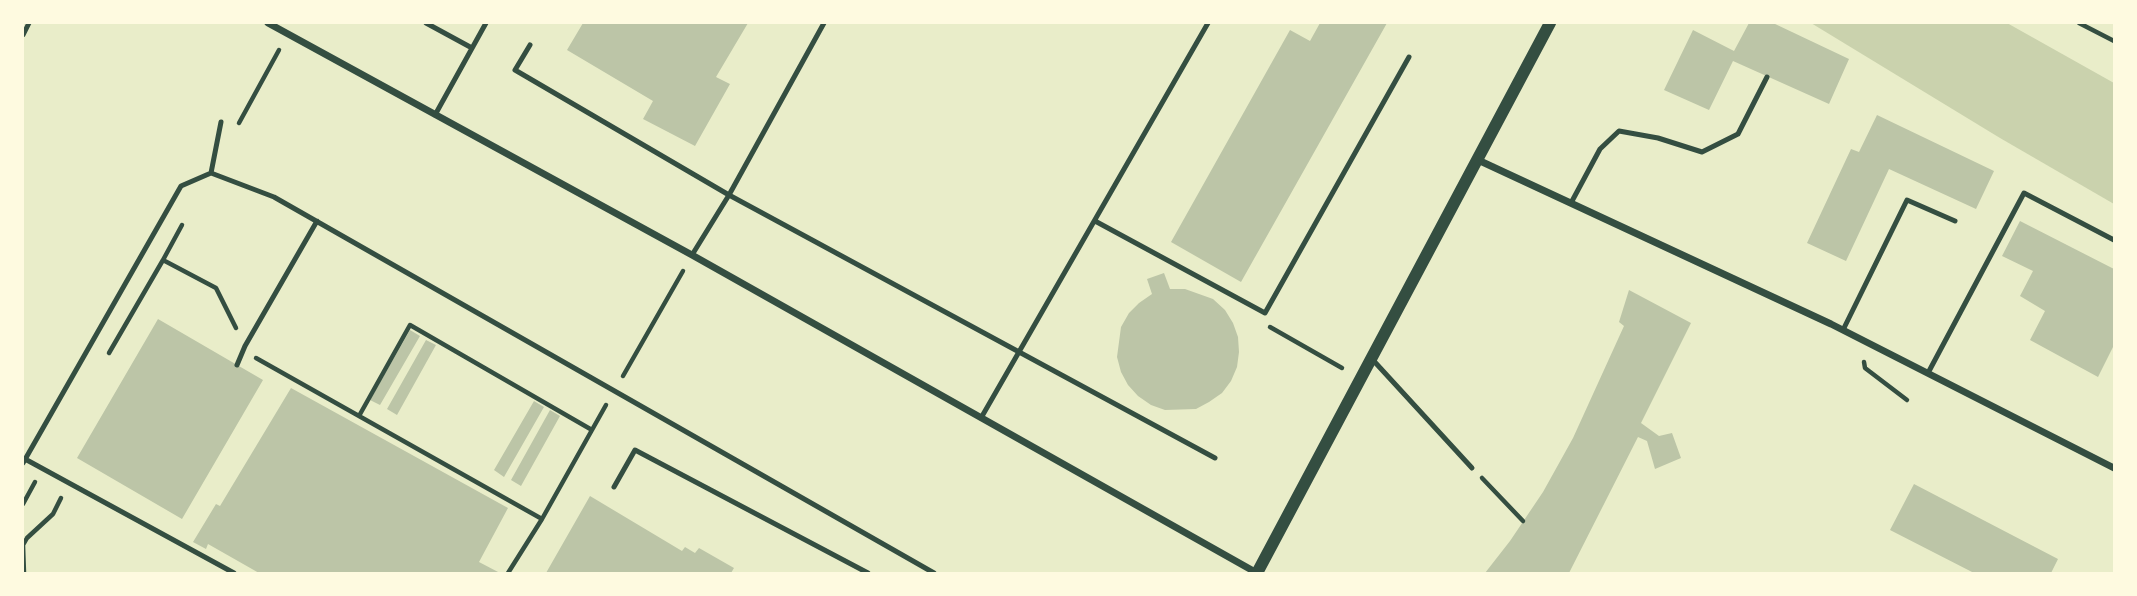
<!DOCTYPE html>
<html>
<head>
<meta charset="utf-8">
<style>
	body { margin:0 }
	#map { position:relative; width:2137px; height:596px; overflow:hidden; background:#e9edc9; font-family:"Asap Condensed",sans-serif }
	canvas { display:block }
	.frame { position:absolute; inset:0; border:24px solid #fefae0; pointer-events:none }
</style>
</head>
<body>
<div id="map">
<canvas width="2137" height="596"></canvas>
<div class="frame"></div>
</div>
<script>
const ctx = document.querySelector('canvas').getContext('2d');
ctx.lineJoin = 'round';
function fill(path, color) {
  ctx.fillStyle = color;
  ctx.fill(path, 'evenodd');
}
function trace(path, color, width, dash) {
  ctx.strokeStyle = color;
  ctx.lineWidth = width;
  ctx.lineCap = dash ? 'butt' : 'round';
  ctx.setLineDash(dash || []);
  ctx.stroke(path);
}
fill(new Path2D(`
	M1811,23H2007L2114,83V204L2000,138Z`), '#cad2ad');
fill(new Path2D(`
	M583,23H748L716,77L730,84L695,146L643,119L653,101L567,50Z
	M1320,23H1387L1241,282L1171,242L1290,30L1310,41Z
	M1749,23H1773L1849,59L1829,104L1733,61L1709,110L1664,90L1693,30L1734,51Z
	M1877,115L1994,171L1976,209L1889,169L1846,261L1807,243L1851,149L1859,152Z
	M2020,221L2114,269V345L2098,377L2030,340L2045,311L2020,296L2033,271L2002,256Z
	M1164,273L1170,289H1185L1213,299L1225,310L1233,323L1238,337L1239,352L1237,367L1231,381L1222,393L1209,402L1196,409L1165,410L1151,405L1138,396L1128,385L1121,372L1117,357L1121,327L1129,313L1139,303L1152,294L1147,279Z
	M1629,290L1691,323L1641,423L1659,436L1672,433L1681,458L1655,469L1647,441L1638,437L1569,573H1485L1510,541L1543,492L1573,438L1624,326L1619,322Z
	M158,319L263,380L182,519L77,458Z
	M410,330L420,336L380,405L370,400Z
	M426,340L436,345L397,415L387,409Z
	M291,388L508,508L479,562L500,573H259L208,544L206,549L193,542L216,504L220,506Z
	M534,401L544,407L504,477L494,470Z
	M550,410L560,416L521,486L511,480Z
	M1914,484L2058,559L2051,573H1974L1890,530Z
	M590,496L682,551L685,547L695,553L699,548L734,568L731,573H546Z`), '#bcc5a7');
trace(new Path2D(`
	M2079,23L2114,41
	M239,123L279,50
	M182,225L163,260L216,288L236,328
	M1270,327L1342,368
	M109,353L163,260
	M256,358L359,416
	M1864,362L1865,368L1907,400
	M623,376L683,271
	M1482,478L1523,521
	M23,504L35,482
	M542,519L359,416L410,325L592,430
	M24,573L23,545L27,538L53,514L61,498
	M508,573L542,519L606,405`), '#344e41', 4.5);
trace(new Path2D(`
	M426,23L472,48
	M23,35L29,23
	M530,45L515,70L729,195L1215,458
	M435,115L486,23
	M211,173L221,122
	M1571,203L1600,149L1619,131L1658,138L1702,152L1738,134L1767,77
	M1095,221L1265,313L1409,57
	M692,255L729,195L824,23
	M1843,330L1907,200L1955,221
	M1372,359L1472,468
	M237,365L245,346L317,221
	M1928,373L2024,193L2114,240
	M981,418L1208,23
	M25,459L234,573
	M23,463L181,186L211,173L274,197L934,573
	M614,487L635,450L868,573`), '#344e41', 5);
trace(new Path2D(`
	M268,23L692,255L1257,573
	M1478,160L1831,324L2114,468`), '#344e41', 7);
trace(new Path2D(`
	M1257,573L1550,23`), '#344e41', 12);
</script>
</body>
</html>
